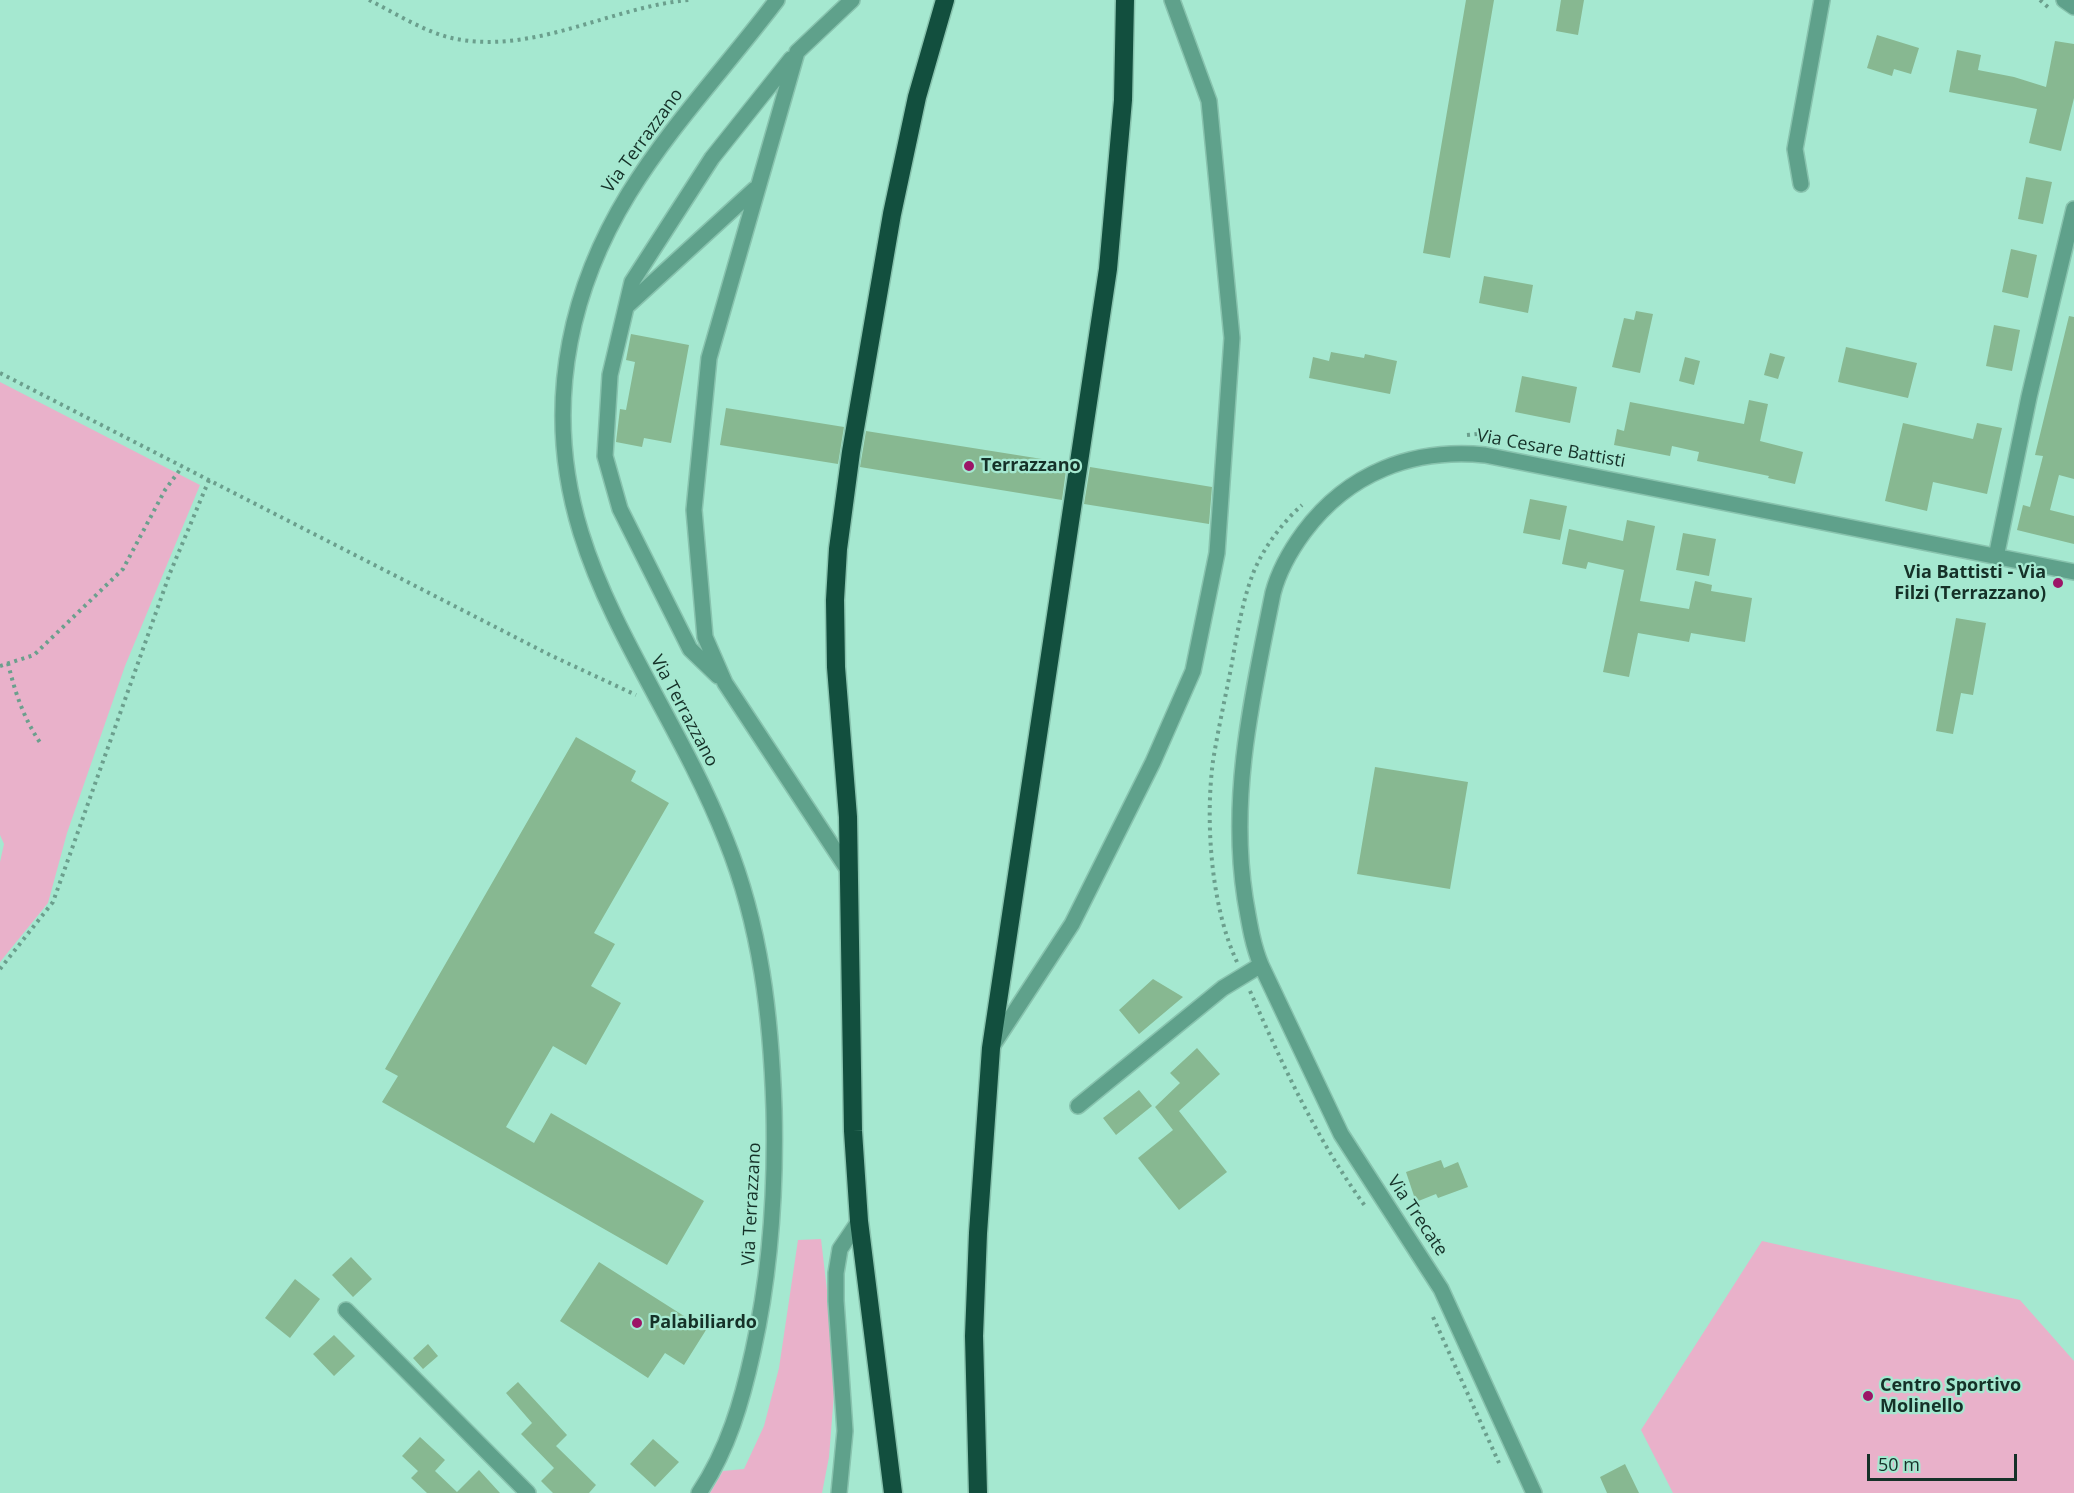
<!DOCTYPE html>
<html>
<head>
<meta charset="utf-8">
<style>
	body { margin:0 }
	#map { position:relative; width:2074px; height:1493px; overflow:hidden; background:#a5e8d0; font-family:"Open Sans",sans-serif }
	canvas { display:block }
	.scale { position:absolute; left:1867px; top:1454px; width:150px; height:27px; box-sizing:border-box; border:3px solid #153128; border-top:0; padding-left:8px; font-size:18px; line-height:21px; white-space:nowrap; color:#153128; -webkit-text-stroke:4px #a5e8d0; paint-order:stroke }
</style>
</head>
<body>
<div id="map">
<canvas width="2074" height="1493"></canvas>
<div class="scale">50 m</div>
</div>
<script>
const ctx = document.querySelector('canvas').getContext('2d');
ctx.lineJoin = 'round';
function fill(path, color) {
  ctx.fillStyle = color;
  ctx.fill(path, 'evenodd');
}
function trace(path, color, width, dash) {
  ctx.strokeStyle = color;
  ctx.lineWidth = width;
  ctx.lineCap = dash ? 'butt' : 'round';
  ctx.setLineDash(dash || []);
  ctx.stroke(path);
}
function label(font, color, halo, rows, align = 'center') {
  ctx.font = font + ' "Open Sans",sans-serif';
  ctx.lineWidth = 4.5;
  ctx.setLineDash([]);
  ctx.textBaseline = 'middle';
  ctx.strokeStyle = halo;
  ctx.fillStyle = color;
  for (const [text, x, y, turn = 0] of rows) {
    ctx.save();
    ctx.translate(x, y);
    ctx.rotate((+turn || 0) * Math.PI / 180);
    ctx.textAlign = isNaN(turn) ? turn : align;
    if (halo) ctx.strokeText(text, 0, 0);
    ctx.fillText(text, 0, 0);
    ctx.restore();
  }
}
fill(new Path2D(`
	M0,382L200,485L125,666L67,833L48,903L0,962V862L4,844L0,835Z
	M821,1239L836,1368L829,1457L822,1493H710L723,1471L744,1469L764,1426L779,1368L798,1240Z
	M1762,1241L2020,1300L2074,1361V1493H1673L1641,1430Z`), '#e9b1ca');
fill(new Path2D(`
	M1466,0H1494L1450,258L1423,253Z
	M1561,0H1584L1578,35L1556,31Z
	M1877,35L1919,48L1911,74L1894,69L1892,76L1867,68Z
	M2055,41L2074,44V98L2061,151L2029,143L2037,109L1949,92L1957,50L1981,55L1978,70L2014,77L2046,87Z
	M2026,177L2052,182L2043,224L2018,219Z
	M2011,249L2037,255L2028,298L2002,292Z
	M1484,276L1533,285L1528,313L1479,303Z
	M1636,311L1653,314L1640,373L1612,367L1624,318L1634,320Z
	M2069,316L2074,317V479L2059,475L2050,510L2074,516V544L2017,530L2023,505L2030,507L2043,456L2035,455Z
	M1994,325L2020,330L2012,371L1986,366Z
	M631,334L689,345L671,443L644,438L642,447L616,442L620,409L626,410L635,362L626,360Z
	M1846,347L1917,363L1908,398L1838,382Z
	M1331,352L1364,358L1365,354L1397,361L1390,394L1309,378L1313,357L1329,361Z
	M1770,353L1785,357L1778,379L1764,375Z
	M1685,357L1700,361L1694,385L1679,381Z
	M1522,376L1577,387L1570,423L1515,412Z
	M1749,400L1768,404L1760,441L1803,452L1795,484L1768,478L1769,476L1697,461L1699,452L1672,446L1670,456L1614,445L1617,429L1624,431L1630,402L1744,424Z
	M726,408L844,427L838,464L720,445Z
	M1903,423L1973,439L1977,423L2002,428L1987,494L1933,482L1927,511L1885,501Z
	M866,431L1067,463L1062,500L860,467Z
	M1090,467L1212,487L1209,524L1084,504Z
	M1530,499L1567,506L1560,540L1523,533Z
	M1627,520L1655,526L1640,601L1689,609L1695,581L1712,585L1711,591L1752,598L1745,642L1691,633L1689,642L1638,633L1629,677L1603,672L1624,570L1588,562L1586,569L1562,564L1569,529L1623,541Z
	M1683,533L1716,539L1709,576L1676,570Z
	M1956,618L1986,623L1973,695L1961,693L1953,734L1936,731Z
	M576,737L636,771L631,781L669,803L594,933L615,944L591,986L621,1003L586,1065L553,1046L506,1127L534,1143L551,1113L704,1201L667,1265L382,1102L398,1076L385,1069Z
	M1375,767L1468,782L1450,889L1357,874Z
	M1153,979L1183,997L1139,1034L1119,1010Z
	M1197,1048L1220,1074L1179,1111L1227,1172L1179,1210L1138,1158L1173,1130L1155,1107L1180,1083L1170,1073Z
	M1139,1090L1152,1106L1116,1135L1103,1118Z
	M1441,1160L1444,1168L1458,1162L1468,1187L1438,1198L1436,1194L1416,1202L1406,1172Z
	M351,1257L372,1279L353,1297L332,1275Z
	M599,1262L706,1330L684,1365L665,1353L648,1378L560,1321Z
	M295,1279L320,1299L290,1338L265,1318Z
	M334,1335L355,1356L334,1376L313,1354Z
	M428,1344L438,1356L423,1369L413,1358Z
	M518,1382L567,1435L556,1446L596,1485L589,1493H553L541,1481L554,1468L521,1434L532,1423L506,1393Z
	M420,1437L445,1460L435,1471L457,1492L479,1470L500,1493H427L411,1478L418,1471L402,1456Z
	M653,1439L679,1462L655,1487L630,1464Z
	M1625,1464L1639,1493H1607L1600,1477Z`), '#87b891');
const minor = new Path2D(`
	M2064,0L2074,7
	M1801,184L1795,149L1822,0
	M627,306L755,189
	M1996,557L2029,397L2074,209
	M718,676L690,649L620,509L605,456L610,375L632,282L712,158L791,59
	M850,873L725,683L705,637L694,510L709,358L797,52L852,0
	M991,1048L1072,924L1153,762L1193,671L1217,553L1232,338L1209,101L1172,0
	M1078,1106L1223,988L1261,965
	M346,1310L528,1493
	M699,1493C728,1450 742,1401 753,1351C771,1270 776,1191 774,1109C771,1017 761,927 726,840C658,667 531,545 570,342C598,196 692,112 777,0
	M839,1493L845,1431L836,1301V1273L840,1249L859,1221
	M1534,1493L1441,1289L1341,1134L1261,965C1252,943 1249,921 1245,898C1229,794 1253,694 1273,593C1279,570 1290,551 1304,532C1348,473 1412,448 1485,455L2074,572`);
const highway = new Path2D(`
	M893,1493L859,1221L853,1131L848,817L836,667L835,600L838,549L851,452L892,214L917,97L945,0
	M978,1493L974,1336L978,1233L991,1048L1108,269L1123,100L1125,0`);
trace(minor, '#88c3ae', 18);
trace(highway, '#88c3ae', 21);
trace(new Path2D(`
	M369,0C397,14 426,33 456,39C536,54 611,7 689,0
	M2040,0L2049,8
	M0,373L550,655L636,695
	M1467,435L1478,434L1480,440
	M8,663C15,693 24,719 41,744
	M0,666L34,655L123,569L165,490L182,467
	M1237,962C1211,907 1205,821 1213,761C1218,730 1225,699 1231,668C1237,635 1242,601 1254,571C1264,547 1283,522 1302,505
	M0,969L53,902L170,573L209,480
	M1250,991C1283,1066 1317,1140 1365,1206
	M1433,1317L1499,1463`), '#6b9f8d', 4, [3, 4.5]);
trace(minor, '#5fa18b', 15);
trace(highway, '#124f3e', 18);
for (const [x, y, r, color] of [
	[969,466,6,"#9c1567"],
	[2058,583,6,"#9c1567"],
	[637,1323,6,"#9c1567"],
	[1868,1396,6,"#9c1567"]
]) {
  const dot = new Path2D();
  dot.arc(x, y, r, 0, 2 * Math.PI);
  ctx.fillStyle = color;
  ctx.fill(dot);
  trace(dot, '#a5e8d0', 2);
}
label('18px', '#153128', '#a5e8d0', [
	["Via Terrazzano",643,141,-54],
	["Via Cesare Battisti",1551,449,10],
	["Via Terrazzano",684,711,62],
	["Via Terrazzano",752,1204,-87],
	["Via Trecate",1417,1216,56]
]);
label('bold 18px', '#153128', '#a5e8d0', [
	["Terrazzano",981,466],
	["Via Battisti - Via",2046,573,"right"],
	["Filzi (Terrazzano)",2046,594,"right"],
	["Palabiliardo",649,1323],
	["Centro Sportivo",1880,1386],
	["Molinello",1880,1407]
], 'left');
</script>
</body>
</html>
